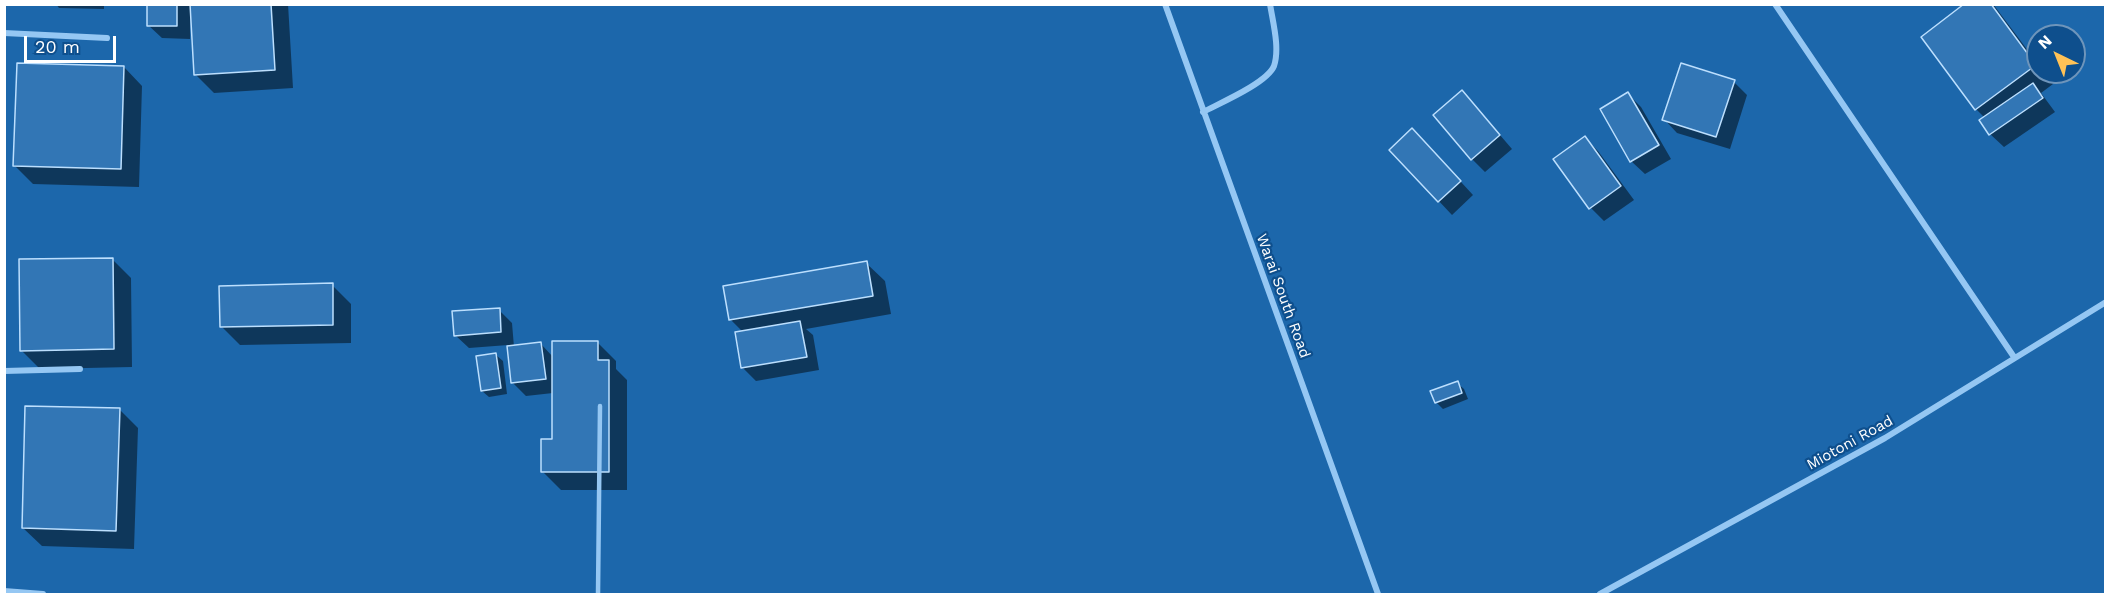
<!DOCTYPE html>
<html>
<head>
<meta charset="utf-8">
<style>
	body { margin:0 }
	#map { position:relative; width:2110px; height:599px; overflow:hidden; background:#0e4f8d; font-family:"Work Sans",sans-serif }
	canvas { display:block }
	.frame { position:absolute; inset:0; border:6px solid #fff; pointer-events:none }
	.north { position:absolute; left:2026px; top:24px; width:60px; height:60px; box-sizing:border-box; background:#0e4f8d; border:2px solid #6e95bb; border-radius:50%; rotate:317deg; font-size:16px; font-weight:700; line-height:24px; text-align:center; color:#fff }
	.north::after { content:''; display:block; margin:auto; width:21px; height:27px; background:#ffc257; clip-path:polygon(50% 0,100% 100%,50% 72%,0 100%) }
	.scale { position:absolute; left:24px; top:36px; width:92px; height:27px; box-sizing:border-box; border:3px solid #fff; border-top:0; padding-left:8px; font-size:18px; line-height:21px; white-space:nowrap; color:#fff; -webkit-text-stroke:4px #0e4f8d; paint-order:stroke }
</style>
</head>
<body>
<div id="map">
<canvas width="2110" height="599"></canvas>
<div class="frame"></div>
<div class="north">N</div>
<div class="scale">20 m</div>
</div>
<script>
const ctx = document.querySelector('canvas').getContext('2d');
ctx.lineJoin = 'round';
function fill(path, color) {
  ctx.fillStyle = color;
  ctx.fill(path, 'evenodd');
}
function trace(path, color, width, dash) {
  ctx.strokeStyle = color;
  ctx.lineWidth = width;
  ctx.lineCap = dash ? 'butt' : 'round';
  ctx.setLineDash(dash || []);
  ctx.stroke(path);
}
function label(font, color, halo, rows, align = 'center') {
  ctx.font = font + ' "Work Sans",sans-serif';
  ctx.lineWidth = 4.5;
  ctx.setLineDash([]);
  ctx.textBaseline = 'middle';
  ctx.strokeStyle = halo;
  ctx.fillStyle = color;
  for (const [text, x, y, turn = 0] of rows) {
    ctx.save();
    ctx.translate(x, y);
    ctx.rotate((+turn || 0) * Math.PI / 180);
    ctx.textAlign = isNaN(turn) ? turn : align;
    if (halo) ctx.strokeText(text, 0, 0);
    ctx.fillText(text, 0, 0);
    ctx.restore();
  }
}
fill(new Path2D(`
	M4,5H2105V594H5ZM2038,36H2074V72H2038Z`), '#1c67ab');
fill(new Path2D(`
	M56,4H104V9L59,8Z
	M148,4H288L293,88L214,93L196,75L192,16H190V39L162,38L148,25Z
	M1966,4H1993L2038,64V72H2044L2053,84L2041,93L2055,112L2004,147L1990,134L1985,118L1976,109L1923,37Z
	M124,67L142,86L139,187L33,184L15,166Z
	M1734,82L1747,95L1730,149L1677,133L1664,119Z
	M1628,94L1641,107L1671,159L1645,174L1631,161Z
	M1475,106L1512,149L1485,172L1472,159Z
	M1585,138L1598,151L1634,200L1604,221L1591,208L1555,159Z
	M1425,143L1473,195L1452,215L1391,150Z
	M112,259L131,278L132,367L40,369L21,350Z
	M866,263L885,281L891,314L806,329L813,335L819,370L756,381L743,368V332L731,320Z
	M332,285L351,304V343L240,345L221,326Z
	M499,310L512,323L514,347L541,344L553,357L597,342L616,361V369L627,380V490H561L543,472L553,440V393L526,396L513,383L508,345L469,348L455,335Z
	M496,355L503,361L507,394L489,397L482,391Z
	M1457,383L1464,389L1468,399L1443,409L1436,402Z
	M119,409L138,428L134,549L42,546L23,528Z`), '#0007');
const building = new Path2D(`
	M147,4H177V26H147Z
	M190,4H271L275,70L194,75Z
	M1964,4H1991L2036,65L1975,110L1921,37Z
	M17,63L124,66L121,169L13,166Z
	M1681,63L1735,80L1716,137L1662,120Z
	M2033,83L2043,98L1989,135L1979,120Z
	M1462,90L1500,135L1471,160L1433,115Z
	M1628,92L1659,145L1630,162L1600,109Z
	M1412,128L1461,181L1438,202L1389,150Z
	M1585,136L1621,186L1589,209L1553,159Z
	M113,258L114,349L20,351L19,259Z
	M867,261L873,296L729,320L723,286Z
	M333,283V325L220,327L219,286Z
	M500,308L501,332L454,336L452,311Z
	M800,321L807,357L741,368L735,332Z
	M552,341H598V360H609V472H541V439H552Z
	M541,342L546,379L511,383L507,346Z
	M496,353L501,388L481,391L476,356Z
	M1458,381L1462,393L1435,403L1430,391Z
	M25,406L120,408L116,531L22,528Z`);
fill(building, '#3276b5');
trace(building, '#bcdffe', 1.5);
trace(new Path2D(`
	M598,594L600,406`), '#95c7f3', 4.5);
trace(new Path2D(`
	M1165,4L1378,594
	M1775,4L2014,357
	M4,33L107,38
	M1203,112C1220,103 1267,83 1274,66C1280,48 1273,23 1270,4
	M4,371L80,369
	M4,591L43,594
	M1600,594L1885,438L2106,302`), '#95c7f3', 6);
label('15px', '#fff', '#0e4f8d', [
	["Warai South Road",1283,296,70],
	["Miotoni Road",1850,443,-29]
]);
</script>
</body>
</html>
